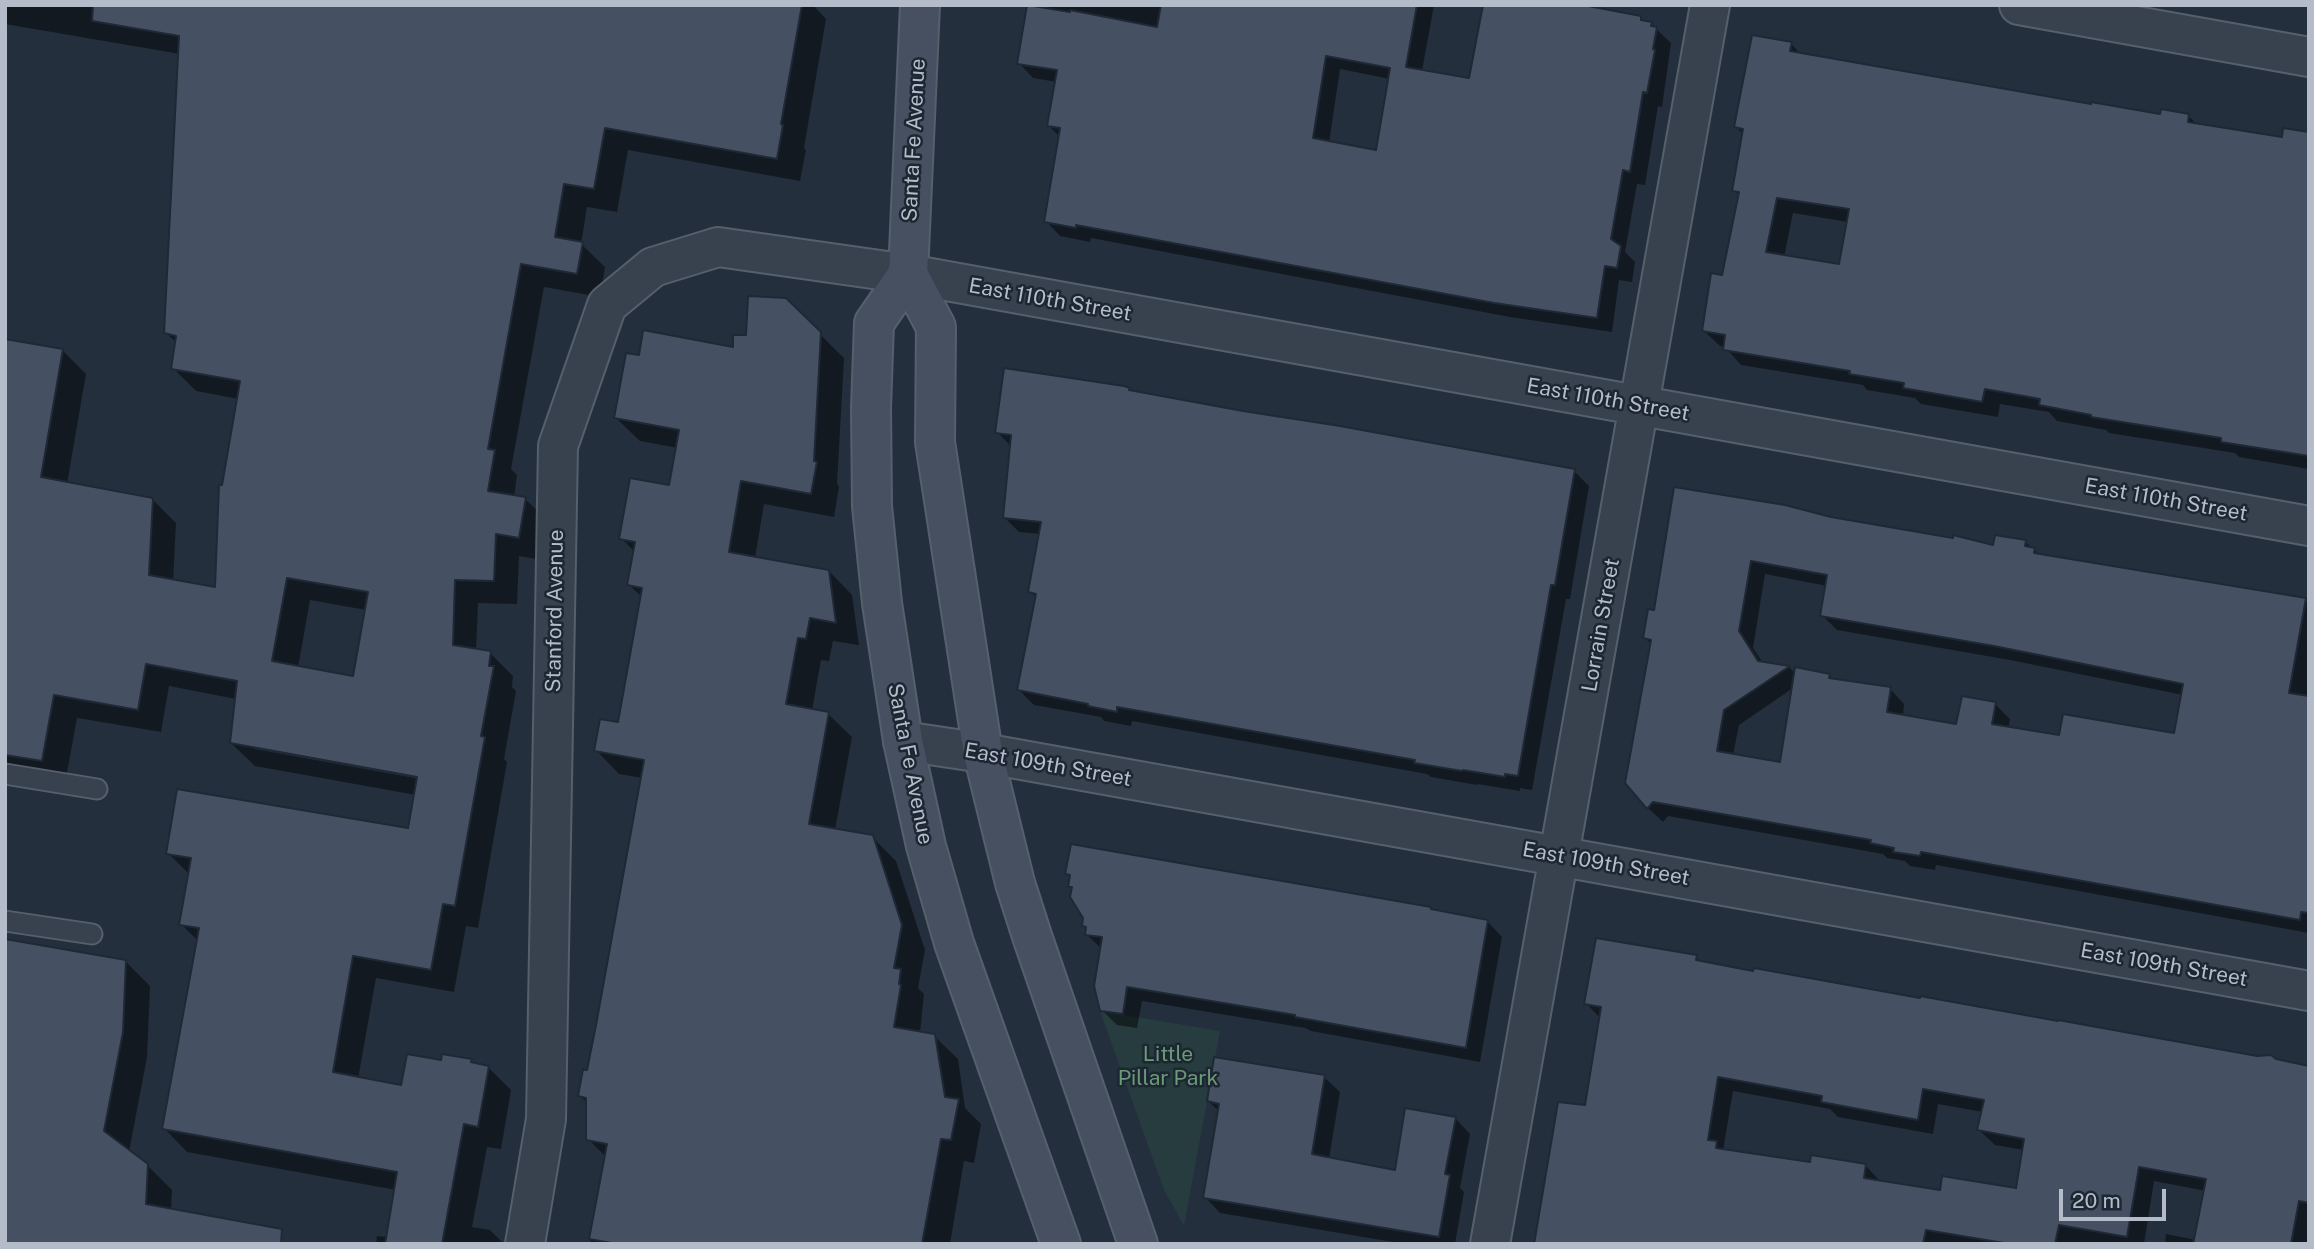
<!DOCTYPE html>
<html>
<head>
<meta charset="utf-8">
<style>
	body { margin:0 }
	#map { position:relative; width:2314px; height:1249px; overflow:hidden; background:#242f3e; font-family:"Public Sans",sans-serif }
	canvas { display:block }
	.frame { position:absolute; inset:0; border:7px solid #b4bcc9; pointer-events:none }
	.scale { position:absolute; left:2059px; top:1189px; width:107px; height:32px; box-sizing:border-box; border:4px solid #b4bcc9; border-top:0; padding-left:9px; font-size:21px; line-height:24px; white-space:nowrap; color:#b4bcc9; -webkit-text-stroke:5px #1d2633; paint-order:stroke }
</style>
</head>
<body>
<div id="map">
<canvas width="2314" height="1249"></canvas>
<div class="frame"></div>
<div class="scale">20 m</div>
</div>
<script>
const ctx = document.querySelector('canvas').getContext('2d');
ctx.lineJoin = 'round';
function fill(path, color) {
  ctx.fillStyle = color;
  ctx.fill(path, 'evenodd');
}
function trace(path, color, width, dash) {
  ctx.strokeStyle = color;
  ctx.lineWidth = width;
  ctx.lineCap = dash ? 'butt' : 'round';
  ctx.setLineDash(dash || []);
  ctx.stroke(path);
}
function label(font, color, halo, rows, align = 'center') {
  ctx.font = font + ' "Public Sans",sans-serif';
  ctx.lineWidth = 5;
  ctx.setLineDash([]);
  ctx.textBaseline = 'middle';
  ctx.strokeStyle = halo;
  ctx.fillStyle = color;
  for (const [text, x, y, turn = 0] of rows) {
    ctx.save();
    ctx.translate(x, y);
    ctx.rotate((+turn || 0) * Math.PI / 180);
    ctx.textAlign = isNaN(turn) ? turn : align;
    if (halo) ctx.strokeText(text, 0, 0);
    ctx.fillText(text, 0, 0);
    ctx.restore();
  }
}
fill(new Path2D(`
	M1100,1011L1220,1031L1184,1226L1164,1190Z`), '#263c3f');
fill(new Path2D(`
	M5,5H813L826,19L804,148L806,150L800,181L628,150L617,212L587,207L581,244L605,267L600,297L544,287L511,469L517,475L514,497L525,499L549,522L542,560L519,556L517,604L478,603L476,651L490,653L513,676L512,687L516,691L504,759L507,762L478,928L466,926L454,992L376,978L358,1079L402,1087L443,1062L471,1061L475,1065L488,1067L511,1090L501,1149L487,1147L472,1227L490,1230L504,1244H376L377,1236L388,1237L396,1190L187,1152L164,1128L198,941L181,924L190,875L168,853L410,830L416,795L255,766L231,743L236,699L169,686L161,732L77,718L65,784L5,773V340L62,350L86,374L67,484L152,499L176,523L173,582L216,589L223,486L239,399L196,391L173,368L177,343L166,333L180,54L5,24ZM310,600L366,610L355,678L298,668ZM255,746L426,777V780L255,749Z
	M1029,5H1434L1422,71L1470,80L1641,18L1645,22L1651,24L1671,43L1662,107L1658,106L1645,185L1637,184L1625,252L1635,262L1632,282L1619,280L1612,332L1510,317L1091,238L1090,242L1060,236L1046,221L1060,137L1049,126L1057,82L1033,78L1019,63ZM1340,69L1390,79L1378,152L1329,143Z
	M1791,44L1802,55L2092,106L2162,116H2188L2198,125L2309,150V469L2239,457L2235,453L2109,433L2106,430L2057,421L2049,412L2000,404L1998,417L1921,404L1915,398L1867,390L1863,385L1741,365L1725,347L1720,346L1703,330L1723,277L1740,196L1734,190L1744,135L1735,126ZM1793,213L1848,222L1840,266L1784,257Z
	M785,300L844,358L837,484L839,487L834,517L764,504L755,558L829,571L852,595L859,645L833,641L829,661L821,660L812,710L828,714L852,737L835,830L872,837L896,861L925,950L918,988L924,994L920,1033L934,1036L958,1059L965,1108L981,1124L974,1163L964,1161L950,1244H590L606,1157L588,1139L587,1103L580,1096L589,1072L642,778L619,774L596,750L619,724L642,597L629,585L635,552L621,538L671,487L678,448L640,441L616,418L640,356L735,349Z
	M1129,389L1132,392L1574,471L1589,486L1570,599H1566L1532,790L1520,788V791L1477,784V785L1431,777L1427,774L1132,721L1131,726L1104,721L1101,717L1034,705L1019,690L1037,598L1030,592L1041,534L1019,532L1004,517L1012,447L997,432Z
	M1675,489L1995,547L2025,542L2042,556L2167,576L2309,602V933L1936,865L1935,870L1910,866L1905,861L1887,858L1883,854L1668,816L1663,822L1648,808L1652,645L1645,638L1655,612ZM1765,574L1827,586L1822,615L1837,630L2010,660L2183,695L2175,735L2060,737L2008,729L2010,719L1995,704L1958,726L1903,717L1904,704L1890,689L1834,680L1829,675L1796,674L1789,667L1763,663L1753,648ZM1793,688L1781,764L1733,755L1739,725Z
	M1067,873L1488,922L1502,937L1480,1062L1311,1031L1305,1028L1142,1001L1137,1028L1117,1025L1102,1010V949L1086,934L1087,929L1084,926L1085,918L1073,890L1070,886L1071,877Z
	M1696,957L1702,963L2309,1067L2308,1244H2165L2166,1234L2196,1240L2206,1191L2154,1181L2144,1244H1536L1587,1107L1601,1019L1586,1003ZM1733,1091L1830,1109L1838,1117L1933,1134L1938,1104L1983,1112L1979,1130L1995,1145L2024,1150L2017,1190L1941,1192L1880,1181L1865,1165L1811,1164L1723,1151Z
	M125,961L150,986L147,1057L129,1152L147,1165L172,1190L171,1211L267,1228L283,1244H117L74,1227Z
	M1324,1077L1340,1092L1329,1159L1396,1172L1455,1118L1470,1134L1460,1188L1464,1192L1455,1244H1405L1220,1213L1205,1197L1220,1112L1208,1101Z`), '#0007');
const building = new Path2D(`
	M93,5H802L781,124L783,125L777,159L605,128L594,189L564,184L555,237L583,242L577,274L521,264L488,449L495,450L488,491L526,497L519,538L496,534L494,581L455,580L453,645L491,651L489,666H494L481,736L485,737L455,906L443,904L431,970L353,956L333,1072L401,1085L407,1054L441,1060L442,1054L472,1059L471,1062L489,1066L478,1127L464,1124L442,1244H385L397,1172L162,1129L199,928L179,925L191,858L166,854L177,789L408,828L417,777L230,743L237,681L146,664L138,710L54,695L42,761L5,755V339L63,349L41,477L153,498L149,575L215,587L219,485H222L240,381L171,369L176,336L164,333L179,36L92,21ZM287,578L368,592L353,676L272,661Z
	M1027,5L1070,12V10L1157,27L1161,5H1417L1406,67L1469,78L1483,5H1583L1641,16V20L1652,22L1651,26L1657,27L1653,49L1655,50L1647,93L1643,92L1630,172L1623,170L1611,239L1621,246L1617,268L1605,266L1597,318L1494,303L1076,225V228L1044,222L1060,128L1047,126L1057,70L1017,64ZM1326,56L1390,68L1376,150L1313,138Z
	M1752,35L1792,42L1790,51L2091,104V102L2160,114L2161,109L2189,114L2188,122L2282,137L2283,128L2309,132V456L2221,442V438L2091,417V415L2039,405L2040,399L1985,389L1982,402L1903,388L1904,383L1849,374L1850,371L1723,350L1725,335L1702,331L1711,273L1722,275L1739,192L1732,191L1743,129L1734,127ZM1777,198L1849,209L1839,264L1766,252Z
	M748,296L786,298L821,332L814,461L817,462L811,494L741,481L729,552L829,570L836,623L810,618L806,639L798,638L786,704L829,712L809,824L873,835L902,925L894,968L901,969L899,984L901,985L894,1027L935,1034L945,1097L959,1099L951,1140L941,1139L922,1244H617L589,1239L607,1144L586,1140V1098L578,1096L583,1069L587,1070L596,1025L644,760L594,751L600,719L618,722L642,588L627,585L635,542L619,539L630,478L669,485L679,430L614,418L626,353L639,355L643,330L733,347V335H746Z
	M1004,368L1124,386L1130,388L1129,390L1243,411L1340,426L1575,469L1555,585H1551L1518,776L1505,774V777L1463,770L1462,771L1414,763L1415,760L1117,707V712L1088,706V704L1017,690L1036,594L1028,592L1041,522L1003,518L1011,435L995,433Z
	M1674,487L1785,505L1831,517L1953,538V535L1993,545L1995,535L2026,540L2025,546L2035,548L2034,553L2306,598L2289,693L2309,696V913L2301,912L2300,920L1921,852L1920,856L1893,852L1894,848L1870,843L1871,840L1653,802L1647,809L1625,783L1651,640L1643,638L1648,609L1654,610ZM1751,561L1827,575L1820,616L1994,646L2183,684L2174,733L2063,714L2059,735L1992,724L1996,702L1962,696L1956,724L1887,712L1891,687L1829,678L1830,674L1795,667L1780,762L1717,751L1724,710L1790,666L1758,661L1739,631Z
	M1071,844L1431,907V909L1488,920L1466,1048L1295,1017V1015L1127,987L1123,1014L1100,1011L1094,986L1102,937L1085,935L1086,927L1082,926L1083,918L1070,897L1072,887H1068L1070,875L1065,874Z
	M1596,938L1697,955L1696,960L1753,971L1754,968L1920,998V996L2058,1021V1020L2257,1056L2271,1055L2276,1059L2309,1066V1203L2299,1201L2291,1244H2193L2206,1179L2139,1167L2127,1237L2059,1225L2055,1244H2010L1926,1230L1923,1244H1534L1558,1102L1585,1105L1601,1007L1584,1004ZM1718,1077L1822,1096L1821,1102L1918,1120L1923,1089L1984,1100L1977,1130L2024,1139L2016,1188L1942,1176L1940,1190L1864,1178L1866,1164L1811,1155L1810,1162L1716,1148L1717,1141L1708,1140Z
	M5,939L126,960L123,1032L104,1131L148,1164L146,1204L282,1229L281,1244H5Z
	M1214,1057L1325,1075L1312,1154L1395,1170L1405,1108L1456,1117L1445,1174L1450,1175L1439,1237L1203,1198L1219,1104L1207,1101Z`);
fill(building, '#455162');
trace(building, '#1f2835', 2);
const lane = new Path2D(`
	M5,774L97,789
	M5,921L92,934`);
const street = new Path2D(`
	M2019,5L2309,57
	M903,741L983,753L2309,991
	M525,1244L546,1119L558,446L607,305L653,267L718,247L908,274L2309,526
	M1490,1244L1710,5`);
const secondary = new Path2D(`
	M920,5L908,274L936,327L935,442L983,753L1015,883L1032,936L1138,1244
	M908,274L874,323L871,408L872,506L882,603L903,741L926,846L954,943L1061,1244`);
trace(lane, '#565f6c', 23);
trace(street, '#565f6c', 42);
trace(secondary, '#565f6c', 42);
trace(lane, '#38414e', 19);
trace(street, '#38414e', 38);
trace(secondary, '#465061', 38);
label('21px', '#b4bcc9', '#1d2633', [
	["Santa Fe Avenue",914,140,-87],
	["East 110th Street",1050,300,10],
	["East 110th Street",1608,400,10],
	["East 110th Street",2166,500,10],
	["Stanford Avenue",555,611,-89],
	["Lorrain Street",1601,625,-80],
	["Santa Fe Avenue",910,764,79],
	["East 109th Street",1048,765,10],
	["East 109th Street",1606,864,10],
	["East 109th Street",2164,965,10]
]);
label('21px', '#6b9a76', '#1d2633', [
	["Little",1168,1055],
	["Pillar Park",1168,1079]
]);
</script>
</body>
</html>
